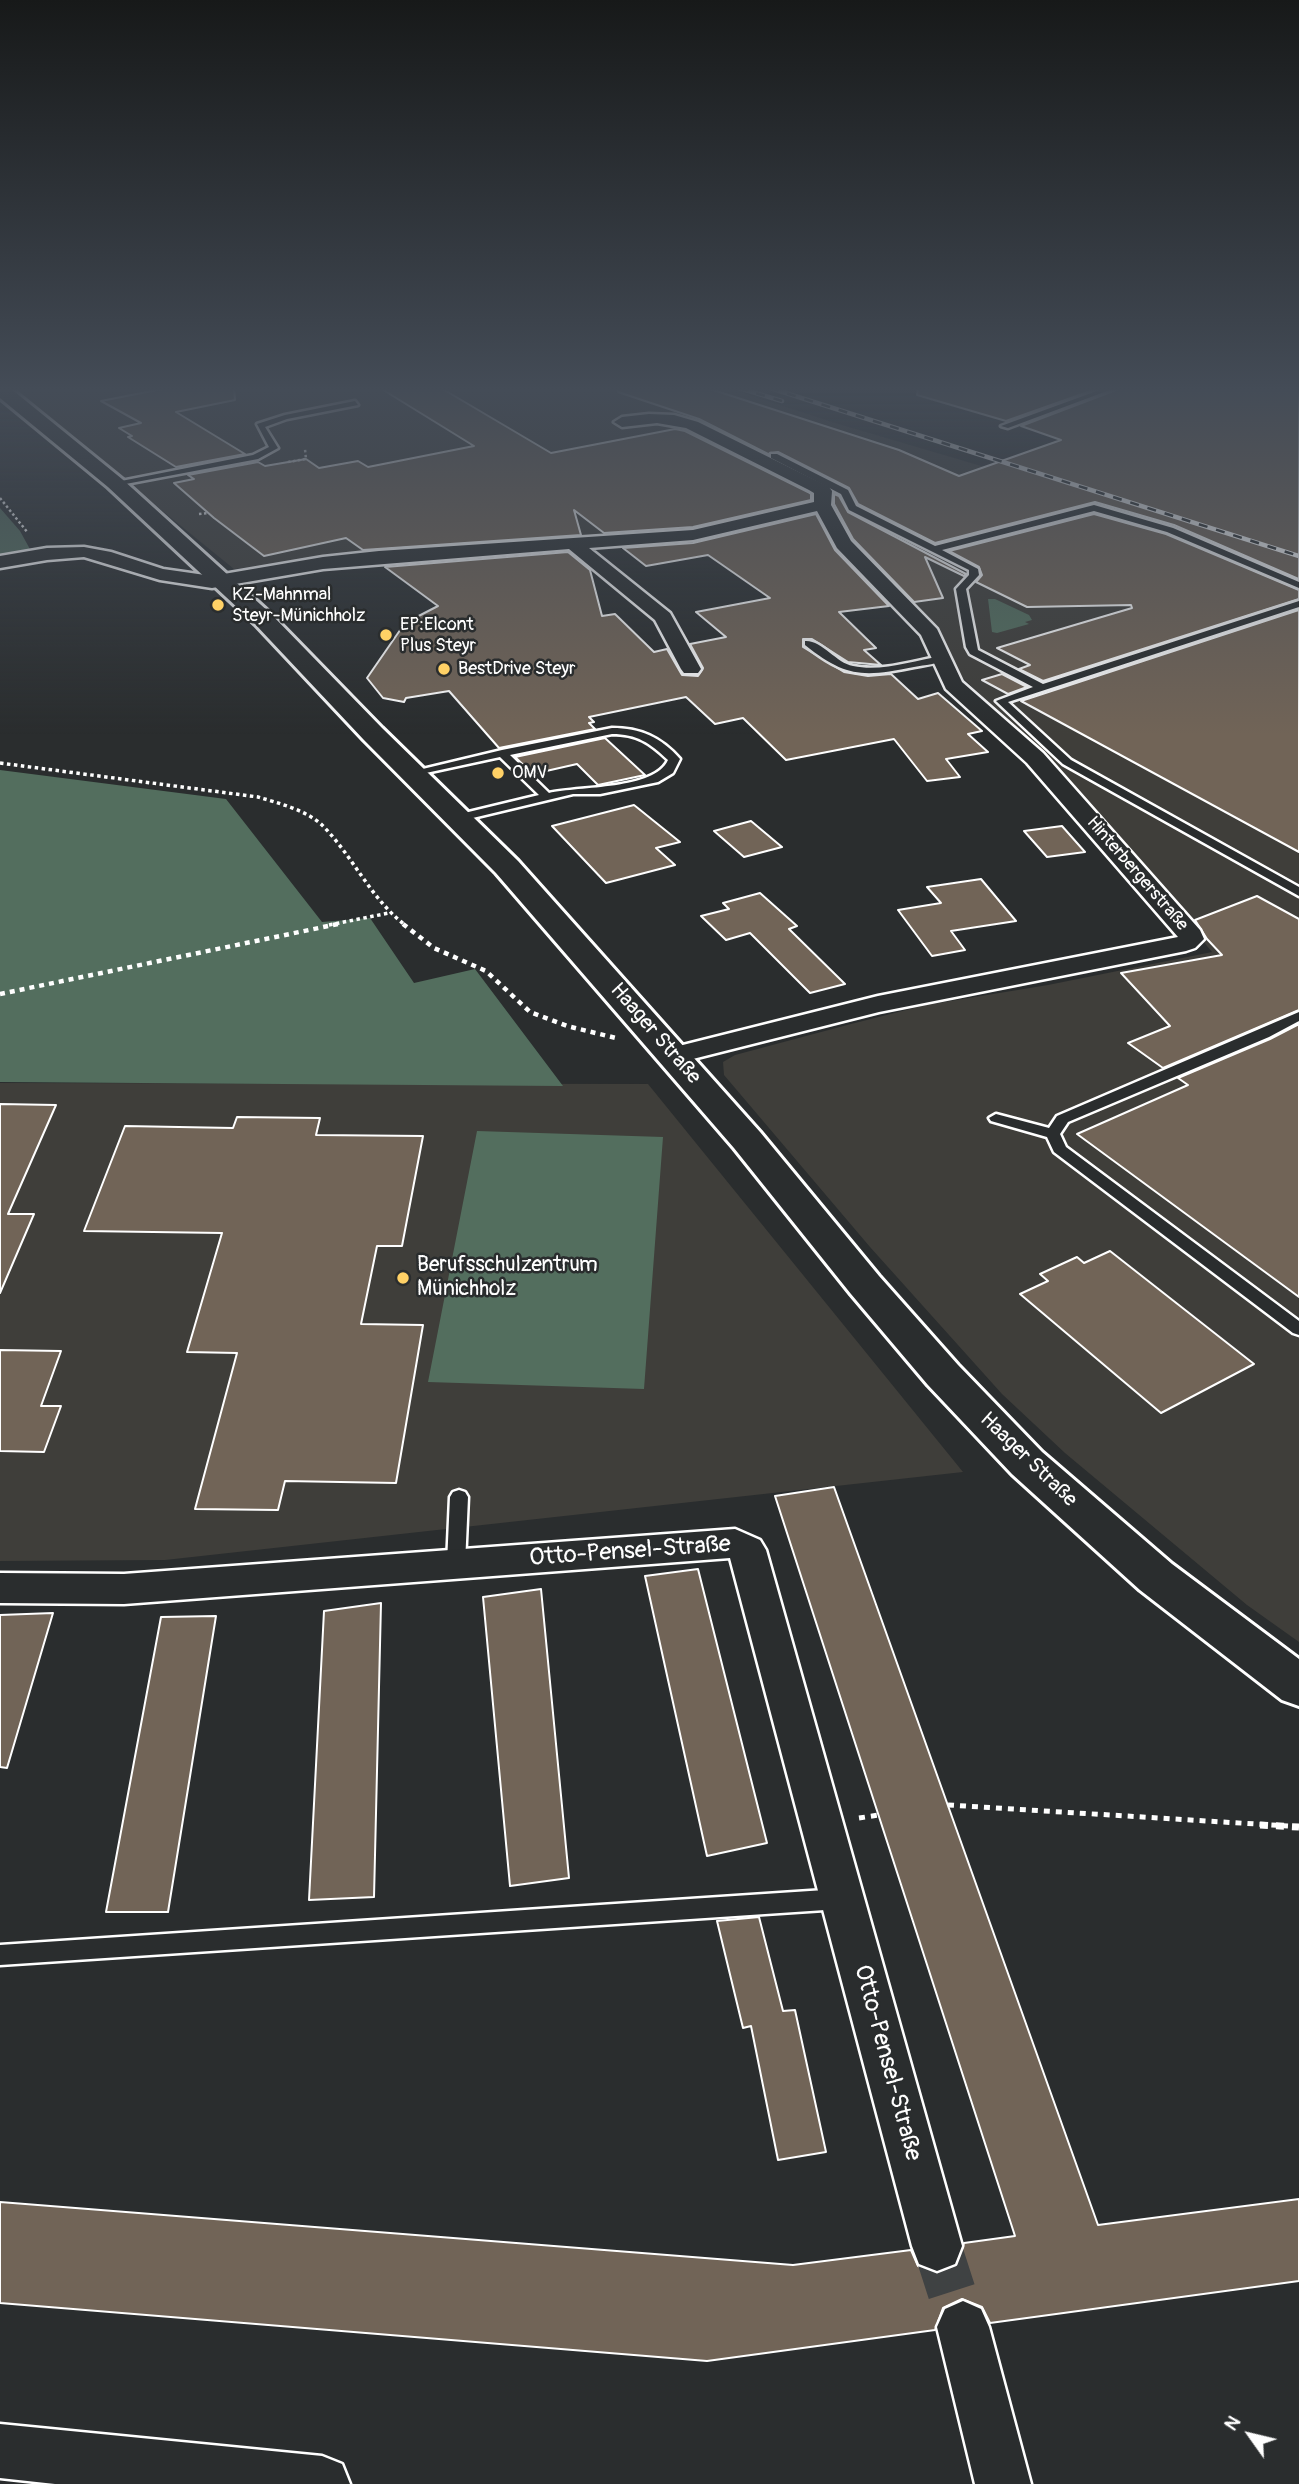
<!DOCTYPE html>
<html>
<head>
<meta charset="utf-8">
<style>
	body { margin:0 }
	#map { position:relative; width:1299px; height:2484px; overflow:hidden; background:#2a2d2e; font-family:Pangolin,sans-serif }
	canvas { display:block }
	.north { position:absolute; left:1215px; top:2400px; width:70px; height:70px; -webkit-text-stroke:5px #2a2d2e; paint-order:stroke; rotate:304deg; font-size:19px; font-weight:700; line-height:28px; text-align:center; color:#fff }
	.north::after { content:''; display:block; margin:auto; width:24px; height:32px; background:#fff; clip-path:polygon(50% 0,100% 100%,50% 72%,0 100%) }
</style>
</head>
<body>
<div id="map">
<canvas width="1299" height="2484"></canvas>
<div class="north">N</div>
</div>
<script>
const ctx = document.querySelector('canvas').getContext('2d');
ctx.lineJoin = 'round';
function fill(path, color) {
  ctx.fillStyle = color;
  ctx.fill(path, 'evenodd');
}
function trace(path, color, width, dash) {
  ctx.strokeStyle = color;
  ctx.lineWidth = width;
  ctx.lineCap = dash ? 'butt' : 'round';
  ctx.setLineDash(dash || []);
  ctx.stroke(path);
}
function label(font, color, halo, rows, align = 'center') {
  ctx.font = font + ' Pangolin,sans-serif';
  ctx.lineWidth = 5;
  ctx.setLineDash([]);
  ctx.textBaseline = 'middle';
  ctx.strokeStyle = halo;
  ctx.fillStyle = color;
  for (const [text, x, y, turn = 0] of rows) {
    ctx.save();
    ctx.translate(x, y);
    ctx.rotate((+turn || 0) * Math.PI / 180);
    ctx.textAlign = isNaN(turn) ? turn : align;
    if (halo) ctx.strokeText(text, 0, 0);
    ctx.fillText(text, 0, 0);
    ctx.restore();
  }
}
fill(new Path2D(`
	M11,388H728L832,422L1012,475L1299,565V1642L1247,1605L1065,1453L1002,1394L870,1247L724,1075L723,1062L735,1055L851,1024L926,1005L1048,985L1212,952L1073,786L962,677L947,646L934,627L858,546L840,512L825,506L809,504L697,528L591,470L691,528L569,540L365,554L234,569Z
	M0,1083L648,1084L963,1472L165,1560L0,1561Z`), '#3f3e3a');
fill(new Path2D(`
	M0,508L20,531L31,551L0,557Z
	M988,599H995L1029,615L1032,620L1025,622L1029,624L997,633L992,632Z
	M0,770L226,799L322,922L370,918L414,983L475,969L563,1086L0,1082Z
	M477,1131L663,1137L644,1389L428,1382Z`), '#536e5e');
const building = new Path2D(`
	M167,388H234L235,400L176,412L245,454L176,467L128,437L132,436L119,428L141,423L101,401Z
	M380,388H441L551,453L675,429L685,431L808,492L811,494V500L693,527L604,533L574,510L581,535L363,550L346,538L264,556L214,518L174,483L194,479L188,475L258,462L265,466L306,459L319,468L358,461L368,467L474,446Z
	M618,388H707L899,450L959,476L1061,440L1021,426L1116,390L1118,388H1299V579L1174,525L1095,502L935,543L858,504L849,488L778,452L768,454L699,419L618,392Z
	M918,388H1099L1006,421L917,395Z
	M834,494L839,496L848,512L966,574L964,576L925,557L943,598L914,602L853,539L834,504Z
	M816,514L835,550L889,606L839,612L876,648L864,650L881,665L848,662L812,639H803V647L844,672L868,676L891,674L918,699L938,693L982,731L968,734L988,752L946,759L960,777L927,781L894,739L786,760L743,718L715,724L686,697L589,717L594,722L589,723L595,729L499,748L449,691L406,698L404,702L383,698L367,678L405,623L438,606L385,567L568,552L590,570L602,616L615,614L654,652L667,649L682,675L698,676L703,668L690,644L726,637L696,612L770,598L708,555L646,566L623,548L693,543Z
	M1094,514L1166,534L1299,590V599L1043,681L1019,669L1030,665L997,648L1132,608L1131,605L1027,607L976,582L982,575L979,567L949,551Z
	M1299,610V852L1021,701Z
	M1002,674L1027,687L1008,694L982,680Z
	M605,738L645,775L598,785L577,764L533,774L515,757Z
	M634,805L680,842L656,848L675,865L606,883L552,826Z
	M751,821L782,847L744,857L714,831Z
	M1062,826L1085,852L1047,857L1024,831Z
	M981,879L1016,921L951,931L965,950L932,956L898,910L941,903L927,887Z
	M760,893L797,926L789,929L845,984L810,993L750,933L726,940L701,916L729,909L723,903Z
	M1257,896L1299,919V1010L1163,1068L1128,1043L1170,1026L1121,973L1222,955L1207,939L1195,920Z
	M1299,1024V1297L1077,1134L1188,1085L1178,1078L1270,1039Z
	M0,1104L56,1105L8,1214H34L0,1293Z
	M237,1117L320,1118L316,1135L423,1136L402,1246H377L361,1324L423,1325L396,1483L285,1481L278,1510L195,1509L237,1353L187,1352L222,1233L84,1231L125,1126L233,1128Z
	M1110,1251L1254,1364L1161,1413L1020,1294L1048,1281L1040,1274L1077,1257L1084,1263Z
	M0,1350L61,1351L41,1406H61L44,1452L0,1451Z
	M834,1487L1098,2225L1299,2199V2281L990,2323L982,2307L962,2299L943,2308L935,2330L707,2361L0,2303V2202L793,2265L911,2250L918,2266L936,2273L957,2265L964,2243L1015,2236L775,1496Z
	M698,1569L767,1843L707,1856L645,1576Z
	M541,1589L569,1878L510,1886L483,1597Z
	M381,1603L374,1897L309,1900L324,1611Z
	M53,1613L7,1768L0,1767V1615Z
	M216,1616L168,1912H106L161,1617Z
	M759,1917L783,2011L795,2010L826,2152L778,2160L751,2026L743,2028L717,1921Z`);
fill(building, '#716457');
trace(building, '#fff', 2);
trace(new Path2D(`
	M937,2246L963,2327`), '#3f4243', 48, [48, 24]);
const service = new Path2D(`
	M1105,388H1115L1008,428L1001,426Z
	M355,401L358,405L287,419L265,427L278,448L258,459L115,486L111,483L253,455L269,447L257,424L285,415Z
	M771,454H777L848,490L856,506L935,546L1094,505L1173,528L1299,582V588L1167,532L1094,511L942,550L978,569L979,575L966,589L978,650L1043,684L1299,601V607L1008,702L1071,760L1299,887V896L1063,764L996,701L1033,687L970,654L966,647L956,589L969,575V570L849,510L841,494L771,458Z
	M805,641C822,640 836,663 853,666C881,672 913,661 941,656L946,659C938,664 925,665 914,667C864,677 846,678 805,645Z
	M612,728C640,728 661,737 680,759L673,773L658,782L600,794H573L456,822L452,820V816L539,795L500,757L412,776L406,773L502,750ZM612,734C637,734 650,743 668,760C655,790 579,786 549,793L510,755Z
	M1299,1012V1021L1269,1037L1068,1122L1060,1134L1066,1147L1299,1321V1335L1293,1333L1054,1152L1047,1137L991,1121L989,1118L996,1114L1049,1128L1057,1116Z
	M459,1490L465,1492L468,1497L465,1564L463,1569L456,1571L449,1569L447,1564L450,1497L453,1492Z
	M840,1889L848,1892L851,1899L848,1906L840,1909L0,1965V1945Z`);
const minor = new Path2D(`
	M649,414L674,415L698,422L829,487L832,491L831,505L851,541L937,629L962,682L1043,753L1200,930L1204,939L1195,948L1186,951L879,1012L673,1064L663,1062L659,1056L663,1050L878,996L1178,937L1027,763L946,689L921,635L837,548L817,511L693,540L589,548L670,613L701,669L698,673H684L681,669L655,620L569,549L323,569L212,588L160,580L84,557L47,560L0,568V556L47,548L84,547L111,552L163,569L212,576L323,557L379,551L693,530L814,502V493L809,490L686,428L657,423L622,427L614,422L622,417Z
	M735,1529L760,1540L766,1550L962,2246L955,2264L937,2271L919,2264L912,2246L730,1558L124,1604L0,1603V1573L124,1574Z
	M963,2301L981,2309L989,2327L1031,2484H975L937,2327L945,2309Z
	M0,2424L322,2456L342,2464L350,2484H55L0,2478Z`);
const secondary = new Path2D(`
	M0,388H10L122,479L271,614L382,728L518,861L760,1132L879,1276L958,1365L1042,1452L1172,1564L1299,1659V1706L1282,1700L1140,1590L1012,1474L928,1385L851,1294L734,1148L496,873L364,740L255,624L108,487L0,398Z`);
trace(service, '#fff', 5);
trace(minor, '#fff', 5);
trace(secondary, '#fff', 6);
trace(new Path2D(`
	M288,462L306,459L305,449
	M0,498L28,533
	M199,514L208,513`), '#fff', 2.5, [2.5, 2.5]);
trace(new Path2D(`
	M0,763L258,797C278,803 306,810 322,825C353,856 370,898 405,925
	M329,925L389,913`), '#fff', 3.5, [3.5, 3.5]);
trace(new Path2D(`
	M403,924L434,948L486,971L530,1012L567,1026L616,1038
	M0,994L338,924`), '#fff', 4.5, [5, 5]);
trace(new Path2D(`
	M948,1805L1288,1826
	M859,1818L879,1815`), '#fff', 5, [6, 6]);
trace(new Path2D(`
	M1260,1825L1299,1827`), '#fff', 7, [8, 8]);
fill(service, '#2a2d2e');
fill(minor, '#2a2d2e');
fill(secondary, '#2a2d2e');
const rail = new Path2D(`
	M739,388L782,401
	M770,388L1299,556`);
trace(rail, '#fff', 4.5);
trace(rail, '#2a2d2e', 2.5, [9]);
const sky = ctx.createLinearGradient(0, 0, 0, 735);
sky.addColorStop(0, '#171919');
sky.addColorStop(0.53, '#444c57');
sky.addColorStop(1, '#444c5700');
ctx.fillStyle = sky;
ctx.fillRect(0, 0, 1299, 735);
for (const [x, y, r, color] of [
	[218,605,7,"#ffd166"],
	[386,635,7,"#ffd166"],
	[444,669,7,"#ffd166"],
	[498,773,7,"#ffd166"],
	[403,1278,7,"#ffd166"]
]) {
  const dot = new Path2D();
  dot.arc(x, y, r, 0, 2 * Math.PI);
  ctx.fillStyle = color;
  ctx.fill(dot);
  trace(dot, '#2a2d2e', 2.5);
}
label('18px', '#fff', '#2a2d2e', [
	["KZ-Mahnmal",232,595],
	["Steyr-Münichholz",232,616],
	["EP:Elcont",400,625],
	["Plus Steyr",400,646],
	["BestDrive Steyr",458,669],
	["OMV",512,773]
], 'left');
label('18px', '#fff', '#2a2d2e', [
	["Hinterbergerstraße",1137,874,49]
]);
label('21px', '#fff', '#2a2d2e', [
	["Haager Straße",655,1034,49],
	["Haager Straße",1028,1460,44]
]);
label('21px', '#fff', '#2a2d2e', [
	["Berufsschulzentrum",417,1266],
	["Münichholz",417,1290]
], 'left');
label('24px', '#fff', '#2a2d2e', [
	["Otto-Pensel-Straße",630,1552,-4],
	["Otto-Pensel-Straße",887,2063,75]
]);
</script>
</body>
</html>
